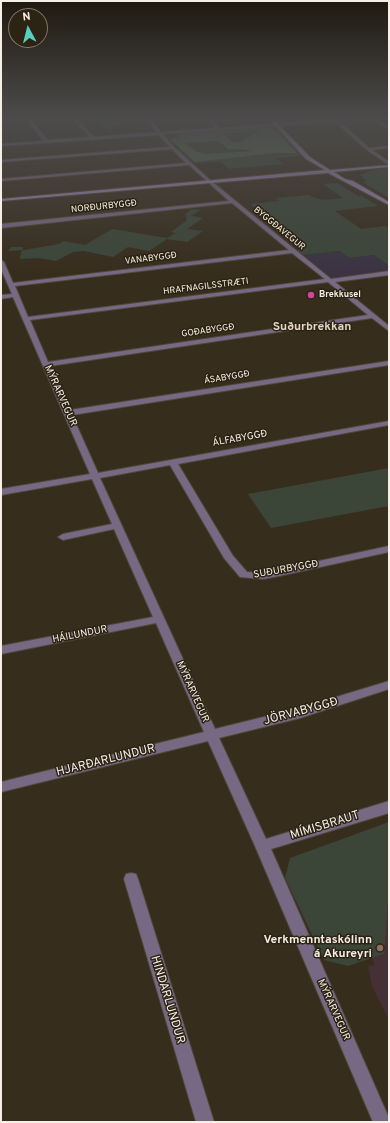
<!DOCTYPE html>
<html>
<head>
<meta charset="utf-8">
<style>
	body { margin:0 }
	#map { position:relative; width:390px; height:1123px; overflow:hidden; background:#372d1d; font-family:Overpass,sans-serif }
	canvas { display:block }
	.frame { position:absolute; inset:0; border:2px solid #f6efe5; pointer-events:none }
	.north { position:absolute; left:8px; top:8px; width:40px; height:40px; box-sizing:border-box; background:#2d2314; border:1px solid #7d7568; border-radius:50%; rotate:353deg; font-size:11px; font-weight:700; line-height:16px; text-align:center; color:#f6efe5 }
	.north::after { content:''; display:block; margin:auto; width:14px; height:18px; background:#58cebf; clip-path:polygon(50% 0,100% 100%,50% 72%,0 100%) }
</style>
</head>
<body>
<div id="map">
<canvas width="390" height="1123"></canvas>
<div class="frame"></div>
<div class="north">N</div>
</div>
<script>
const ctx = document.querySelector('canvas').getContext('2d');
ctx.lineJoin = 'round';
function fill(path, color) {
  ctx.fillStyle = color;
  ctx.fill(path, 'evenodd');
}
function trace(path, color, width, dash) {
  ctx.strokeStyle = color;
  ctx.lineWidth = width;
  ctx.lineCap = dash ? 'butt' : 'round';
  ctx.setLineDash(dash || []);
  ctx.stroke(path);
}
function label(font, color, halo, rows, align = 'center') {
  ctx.font = font + ' Overpass,sans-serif';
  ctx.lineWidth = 3;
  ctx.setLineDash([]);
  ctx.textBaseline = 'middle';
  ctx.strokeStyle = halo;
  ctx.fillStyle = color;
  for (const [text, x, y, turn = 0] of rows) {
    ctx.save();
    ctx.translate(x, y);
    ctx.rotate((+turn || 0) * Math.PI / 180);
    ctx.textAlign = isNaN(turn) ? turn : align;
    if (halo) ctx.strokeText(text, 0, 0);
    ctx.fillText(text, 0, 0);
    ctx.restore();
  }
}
fill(new Path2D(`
	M340,251L349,258L374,255L389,266V271L331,279L303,255Z`), '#3b3343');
fill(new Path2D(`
	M389,877V1020L372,986L368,966L375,965L371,957Z`), '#443035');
fill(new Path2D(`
	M95,118H115L122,126L104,128Z
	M276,126L302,156L276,158L284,164L229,169L221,162L194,163L166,137L178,136L174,132Z
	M389,168V198L362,182L366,181L360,175L372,170Z
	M337,183L358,196H362L378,206L335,211L361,229L386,226L389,229V266L374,255L349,258L340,251L303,255L297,250L305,249L250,204L279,201L275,198L309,195C319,202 332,199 343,198L323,184Z
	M192,209L201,210L191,216L203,218L187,229L203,231L187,242L167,239L149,251L128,247L113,257L84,251L73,252L56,261L39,258L20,259L21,252L23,250L8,251L11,247H23V250H24L59,244L64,241L85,245L112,229L167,238L176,233L171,232L186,221L187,218L185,214Z
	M389,468V506L271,528L248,494Z
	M389,822V888L384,954L348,966L324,960L285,878L290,858Z`), '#3b4638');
fill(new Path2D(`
	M268,127L278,133L297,153H274L195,162L170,139L179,137L177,134L184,132ZM255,130L260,131L238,143L233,142L224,134ZM216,141L220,142L228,149L248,150L253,151L205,154L197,152L185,143Z`), '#576953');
const street = new Path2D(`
	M25,118H29L48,140L90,137L72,118H76L94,137L157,132L145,118H149L161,132L215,128L206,118H210L219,128L332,119L334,118L336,119L370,118L339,121L369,148L389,146V148L372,150L389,162V165L367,150L335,122L163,134L174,147L210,180L331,279L389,271V275L335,282L389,326V331L372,318L50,366L70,410L389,361V365L72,415L98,473L389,421V425L178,464L233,556L247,572L263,573L389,546V552L279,576L263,579L240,577L224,558L170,465L100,478L215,729L300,708L389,681V689L300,718L219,738L266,839L389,801V813L271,849L388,1116L389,1122H373L255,846L208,741L1,792V782L204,732L156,623L1,654V646L153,617L114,529L63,540L58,537L63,534L112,524L92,479L1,495V489L90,474L13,297L1,299V295L12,294L1,269V260L4,262L13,283L289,250L232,203L1,228V224L229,201L189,165L1,181V179L186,163L172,149L1,162V160L170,147L159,135L1,146V144L44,141ZM292,253L325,279L28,317L15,286ZM328,282L368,315L48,362L30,320Z
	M371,118H375L389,127V130Z
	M131,873L136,874L138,879L214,1122H196L124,879L126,874Z`);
const secondary = new Path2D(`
	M268,118H272L310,157L330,170L389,165V167L334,172L345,179L353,181L389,202V205L328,173L1,201V199L325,170L306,159Z`);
trace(street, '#524839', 2);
trace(secondary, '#524839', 2);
fill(street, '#776984');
fill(secondary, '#9f89b4');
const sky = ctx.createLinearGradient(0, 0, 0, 275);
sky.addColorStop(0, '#1e1910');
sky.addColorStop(0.43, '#4d4c4c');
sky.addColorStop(1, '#4d4c4c00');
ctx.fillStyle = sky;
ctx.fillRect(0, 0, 390, 275);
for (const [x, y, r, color] of [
	[311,295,4,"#d1479c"],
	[380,948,4,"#8d6e63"]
]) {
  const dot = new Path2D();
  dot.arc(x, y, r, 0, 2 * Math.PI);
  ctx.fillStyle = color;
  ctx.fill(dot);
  trace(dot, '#2d2314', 1.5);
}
label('9px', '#f6efe5', '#2d2314', [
	["NORÐURBYGGÐ",104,207,-6],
	["BYGGÐAVEGUR",279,229,39],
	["VANABYGGÐ",151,259,-7],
	["HRAFNAGILSSTRÆTI",206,287,-7],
	["GOÐABYGGÐ",208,331,-8],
	["ÁSABYGGÐ",227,378,-9]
]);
label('bold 9px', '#f6efe5', '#2d2314', [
	["Brekkusel",319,295]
], 'left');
label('10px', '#f6efe5', '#2d2314', [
	["MÝRARVEGUR",60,396,66],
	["ÁLFABYGGÐ",240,439,-10],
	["SUÐURBYGGÐ",286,570,-10],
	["HÁILUNDUR",80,635,-11],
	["MÝRARVEGUR",192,692,66],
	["MÝRARVEGUR",333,1010,66]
]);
label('bold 12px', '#e3d6c2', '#2d2314', [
	["Suðurbrekkan",312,328]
]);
label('12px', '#f6efe5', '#2d2314', [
	["JÖRVABYGGÐ",301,712,-15],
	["HJARÐARLUNDUR",106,761,-14],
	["MÍMISBRAUT",325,826,-17],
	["HINDARLUNDUR",167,1000,73]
]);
label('bold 12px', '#f6efe5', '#2d2314', [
	["Verkmenntaskólinn",372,941],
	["á Akureyri",372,955]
], 'right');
</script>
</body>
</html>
